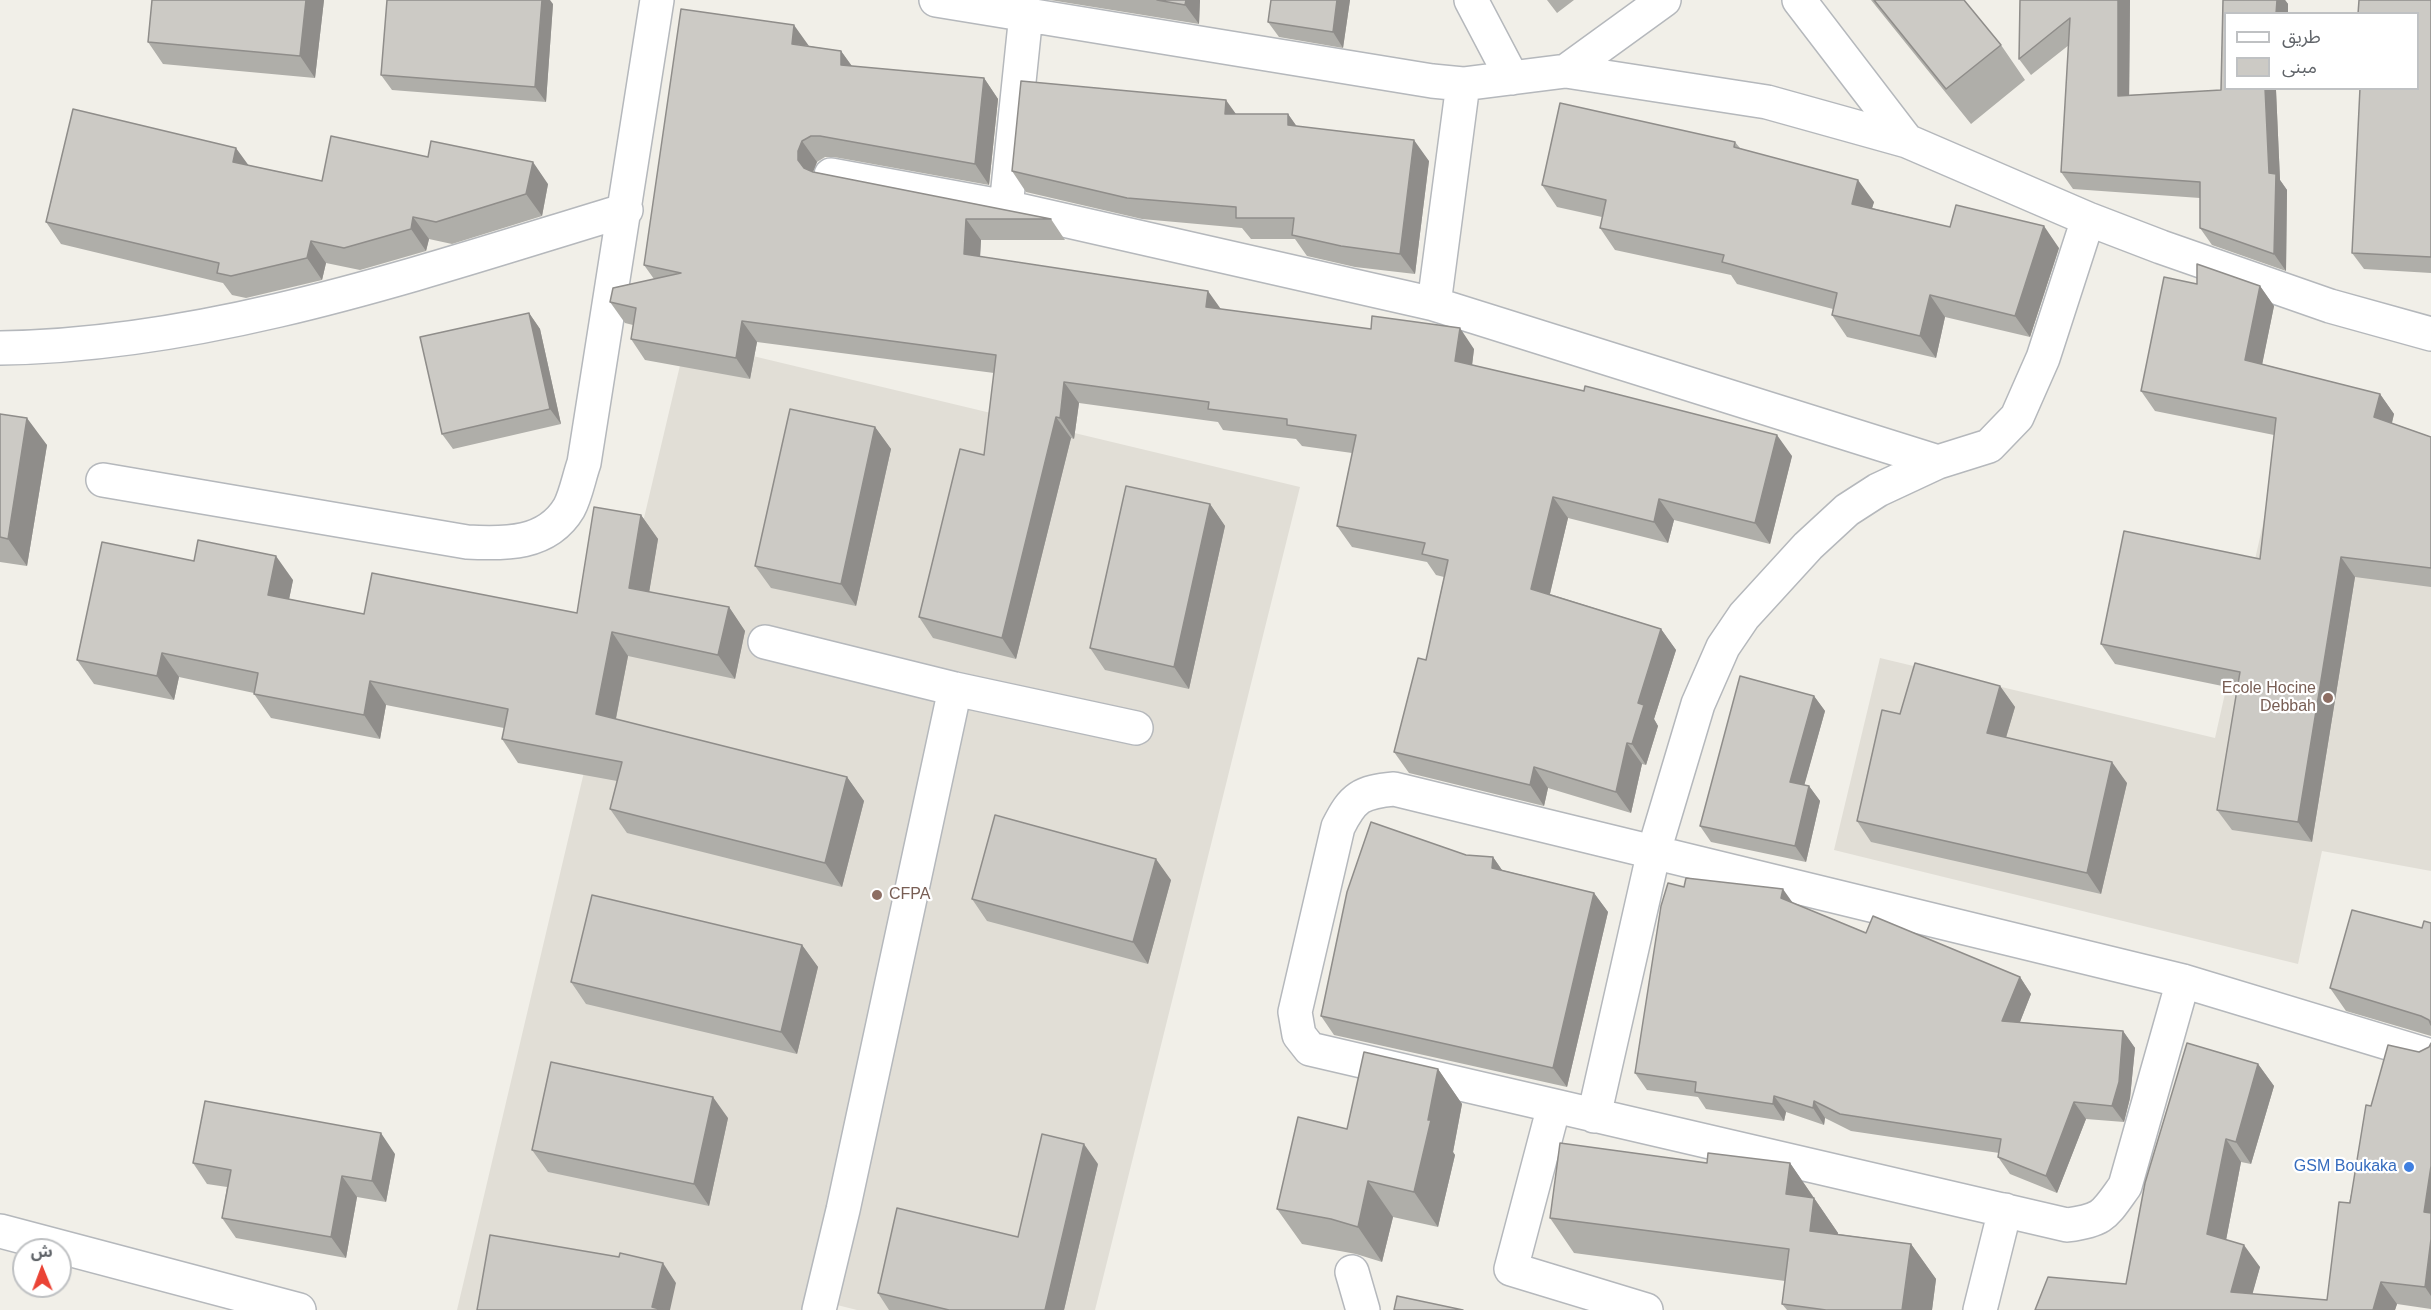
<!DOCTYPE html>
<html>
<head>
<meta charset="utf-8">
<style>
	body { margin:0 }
	#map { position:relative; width:2431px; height:1310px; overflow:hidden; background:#f1efe8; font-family:Helvetica,"Noto Sans Arabic",sans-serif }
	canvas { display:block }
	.legend { position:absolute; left:2224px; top:12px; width:195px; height:78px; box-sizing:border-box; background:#fff; border:2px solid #bfc1c3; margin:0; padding:8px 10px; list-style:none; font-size:18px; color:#5f6368 }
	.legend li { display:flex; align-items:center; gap:12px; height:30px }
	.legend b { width:30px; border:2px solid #bfc1c3 }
	.north { position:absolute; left:12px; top:1238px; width:60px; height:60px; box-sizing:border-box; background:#fff; border:2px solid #bfc1c3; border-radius:50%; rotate:359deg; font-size:16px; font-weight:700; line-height:24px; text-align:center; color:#5f6368 }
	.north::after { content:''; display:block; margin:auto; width:21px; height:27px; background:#ea4335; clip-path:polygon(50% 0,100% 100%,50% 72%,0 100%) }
</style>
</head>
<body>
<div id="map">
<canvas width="2431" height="1310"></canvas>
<ul class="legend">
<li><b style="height:8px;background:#fff"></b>طريق</li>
<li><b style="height:16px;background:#cccac5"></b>مبنى</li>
</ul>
<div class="north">ش</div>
</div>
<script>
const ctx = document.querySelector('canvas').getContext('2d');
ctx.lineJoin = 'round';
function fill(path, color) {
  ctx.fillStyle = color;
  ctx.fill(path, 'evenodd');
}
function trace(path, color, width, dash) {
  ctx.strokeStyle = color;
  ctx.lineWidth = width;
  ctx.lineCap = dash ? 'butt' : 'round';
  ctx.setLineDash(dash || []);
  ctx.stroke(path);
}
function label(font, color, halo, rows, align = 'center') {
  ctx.font = font + ' Helvetica,sans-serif';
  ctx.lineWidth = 4.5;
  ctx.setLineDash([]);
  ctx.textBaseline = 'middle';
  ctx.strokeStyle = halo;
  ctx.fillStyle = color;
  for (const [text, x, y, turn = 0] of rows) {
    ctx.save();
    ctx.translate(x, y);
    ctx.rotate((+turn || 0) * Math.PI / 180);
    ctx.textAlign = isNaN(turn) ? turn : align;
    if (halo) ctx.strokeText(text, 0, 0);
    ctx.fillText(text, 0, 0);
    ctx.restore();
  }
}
fill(new Path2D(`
	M686,340L1300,487L1095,1310H857L829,1303L826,1310H457Z
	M2267,506L2431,543V871L2322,851L2298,964L1834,850L1880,658L2215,738Z`), '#e1ded6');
const minor = new Path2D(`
	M936,0L1432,81L1463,84L1566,71L1767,102L1907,141L2088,219L2161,247L2330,306L2431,334
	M1471,0L1512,78
	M1799,0L1907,141
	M1566,71L1664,0
	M831,175L1006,207L1434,304L1938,462
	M1006,207L1026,14
	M1434,304L1463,84
	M0,348C213,345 424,271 626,210
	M103,480L467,542C505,544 547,545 569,508C576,495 579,477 584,463L657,0
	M765,642L955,689L1136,728
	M2183,981L2125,1186C2104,1215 2104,1220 2067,1225L1310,1049L1299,1035L1295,1012L1338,827C1353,797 1361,792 1394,789L2183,981L2431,1056
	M1554,1106L1511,1269L1646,1310
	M1594,1116L1654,851L1698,704L1723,647L1744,616L1808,546L1847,510L1878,490L1938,462L1989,446L2017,417L2043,358L2088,219
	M1352,1272L1363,1310
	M819,1310L843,1210L955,689
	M1980,1310L2005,1210`);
const tertiary = new Path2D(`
	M0,1231L299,1310`);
trace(minor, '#b5b8bc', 36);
trace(tertiary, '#b5b8bc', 36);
trace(minor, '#fff', 33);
trace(tertiary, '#fff', 33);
fill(new Path2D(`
	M152,0H324L315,78L163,64L148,42Z
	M1050,0H1200L1199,24Z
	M1271,0H1350L1343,48L1279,37L1268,22Z
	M1547,0H1574L1557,13Z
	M1871,0H1964L2001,45L2025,80L1971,124Z
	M2020,0H2130L2129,95L2221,90L2223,0H2285L2288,4V14H2226V88H2287V90H2276L2280,180L2287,190L2286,271L2212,245L2200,228V198L2073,189L2061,172L2069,45L2031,75L2019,59Z
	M2431,0V273L2364,269L2352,253Z
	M553,4L546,102L392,90L381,75Z
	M809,46L841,51L852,66L984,78L998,99L989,185L834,157H825L817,162L813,172L1051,219L1065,240H981L980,257L1221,309L1474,349L1472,365L1792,456L1770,544L1674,520L1668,543L1568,518L1550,594L1661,629L1676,650L1654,719L1658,726L1646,765L1642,764L1631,813L1548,788L1544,806L1409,773L1394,752L1426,660L1444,577L1436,575L1427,562L1352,547L1337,526L1352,453L1302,446L1296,439L1223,430L1218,422L1079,403L1074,439L1071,438L1016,659L933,638L919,617L984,455L994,373L757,342L750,379L645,360L631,339L633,325L625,323L610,302L654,279L644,265Z
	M1288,114L1296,126L1429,161L1415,274L1355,267L1307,256L1295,239H1251L1242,228L1142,219L1026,192L1012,171Z
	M1735,142L1740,148L1874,202L1872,208L1950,227L2059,248L2030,337L1945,317L1936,358L1847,337L1832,315L1833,309L1737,284L1731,275L1615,250L1600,228L1602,217L1557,207L1542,185Z
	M248,165L322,181L548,184L542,216L452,244L429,239L426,251L360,270L326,263L322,280L246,298L232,295L223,283L61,244L46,222Z
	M2197,284L2260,286L2274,306L2262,364L2380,394L2394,414L2392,423L2431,437V587L2355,577L2312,842L2232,830L2217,810L2237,689L2115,664L2101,644L2260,559L2274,435L2155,411L2141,391Z
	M529,313L540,329L561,424L453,449L442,434Z
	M0,414L47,445L27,566L0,562Z
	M875,427L891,449L856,606L771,588L755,566Z
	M1210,504L1225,526L1189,689L1105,670L1090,648Z
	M641,515L658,539L649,592L729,607L745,631L735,679L628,656L616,719L847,777L864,801L842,887L627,833L610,809L617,781L518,763L502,739L504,728L386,705L380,739L271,718L254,694V693L179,677L174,700L94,684L77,660L194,561L293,580L289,599L364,614L577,613Z
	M2000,686L2015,707L2006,738L2127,783L2101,894L1871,842L1857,821L1900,714Z
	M1814,696L1825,711L1804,785L1809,786L1820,801L1806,862L1711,842L1700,826Z
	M1466,855L1493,857L1502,870L1594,893L1608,912L1567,1087L1334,1035L1321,1016Z
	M1171,880L1148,964L987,921L972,899Z
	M1684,887L1793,903L1866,933L2020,977L2031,994L2020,1022L2123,1031L2135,1048L2130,1098L2124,1122L2086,1119L2057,1193L2010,1174L1998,1157L1999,1153L1851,1131L1825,1118L1824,1125L1786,1112L1784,1121L1706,1109L1698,1097L1647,1090L1635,1073Z
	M2431,923V1036L2346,1011L2330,988Z
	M802,945L818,967L797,1054L586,1004L571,982Z
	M2431,1043V1309L2397,1304L2395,1310L2126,1284L2258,1064L2274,1086L2251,1164L2241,1162L2226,1240L2260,1267L2252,1294L2327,1300L2371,1106L2419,1052L2429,1047Z
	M1438,1069L1462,1104L1453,1152L1455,1155L1438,1227L1393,1217L1382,1262L1356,1254L1302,1244L1277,1209L1347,1129Z
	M728,1118L709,1206L548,1172L532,1150Z
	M395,1154L386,1202L357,1197L346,1258L236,1238L222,1218L227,1187L207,1184L193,1163Z
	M1790,1163L1838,1233V1234L1911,1244L1936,1279L1932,1310H1787L1782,1304L1785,1281L1574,1253L1550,1218Z
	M1098,1164L1064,1310H889L878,1293L1018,1237Z`), '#afaea9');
fill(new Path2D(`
	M306,0H324L315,78L300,56Z
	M542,0H550L553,4L546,102L535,87Z
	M1186,0H1200L1199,24L1185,5Z
	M1337,0H1350L1343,48L1333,32Z
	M2118,0H2130L2129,112L2118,96Z
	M2277,0H2285L2288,4V14H2276Z
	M794,25L809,46L792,44Z
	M841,51L856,72L841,65Z
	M984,78L998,99L989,185L975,164Z
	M2265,88H2275L2276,90L2280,180L2287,190L2286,271L2274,254L2269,173Z
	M1226,100L1241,121L1225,114Z
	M1288,114L1303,135L1288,125Z
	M1414,140L1429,161L1415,274L1400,254Z
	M802,141L817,162L813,172V181L798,160V151Z
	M236,148L252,170L233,162Z
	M533,162L548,184L542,216L526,194Z
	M1858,180L1874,202L1867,225L1852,204Z
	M413,217L429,239L426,251L411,229Z
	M966,219L981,240L979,275L964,254Z
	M2044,226L2059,248L2030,337L2015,316Z
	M311,241L326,263L322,280L307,258Z
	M2260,286L2274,306L2259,380L2245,360Z
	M1208,291L1223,312L1206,307Z
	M1930,295L1945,317L1936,358L1920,336Z
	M529,313L540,329L561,424L550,409Z
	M742,321L757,342L750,379L736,358Z
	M1460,328L1474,349L1470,382L1455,361Z
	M1064,382L1079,403L1074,439L1060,418Z
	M2380,394L2394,414L2388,438L2374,417Z
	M1056,417L1071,438L1016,659L1002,638Z
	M27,418L47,445L27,566L8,539Z
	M875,427L891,449L856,606L841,584Z
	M1777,435L1792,456L1770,544L1755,523Z
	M1553,497L1568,518L1546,610L1531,589Z
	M1659,499L1674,520L1668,543L1654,522Z
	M1210,504L1225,526L1189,689L1174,667Z
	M641,515L658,539L646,611L629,588Z
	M276,556L293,580L285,619L268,595Z
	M2341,557L2355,577L2312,842L2298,822Z
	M729,607L745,631L735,679L718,655Z
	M1661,629L1676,650L1654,719L1658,726L1646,765L1632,744L1638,703Z
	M612,632L628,656L612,738L596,714Z
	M162,653L179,677L174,700L157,676Z
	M370,681L386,705L380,739L364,715Z
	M2000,686L2015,707L2001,754L1987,733Z
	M1814,696L1825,711L1801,797L1790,782Z
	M1627,743L1642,764L1631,813L1616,792Z
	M2112,762L2127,783L2101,894L2087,873Z
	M1534,767L1548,788L1544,806L1530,785Z
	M847,777L864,801L842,887L825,863Z
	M1809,786L1820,801L1806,862L1795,846Z
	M1493,857L1506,876L1492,868Z
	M1156,859L1171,880L1148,964L1133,942Z
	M1783,889L1795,906L1781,898Z
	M1594,893L1608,912L1567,1087L1553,1068Z
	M802,945L818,967L797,1054L781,1032Z
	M2020,977L2031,994L2014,1037L2002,1021Z
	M2123,1031L2135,1048L2130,1098L2124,1122L2112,1106Z
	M2258,1064L2274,1086L2251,1164L2236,1142Z
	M1438,1069L1462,1104L1453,1152L1455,1155L1438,1227L1414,1192Z
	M1774,1096L1786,1112L1784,1121L1773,1104Z
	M713,1097L728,1118L709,1206L694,1184Z
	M1814,1101L1825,1118L1824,1125L1813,1108Z
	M2074,1102L2086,1119L2057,1193L2046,1176Z
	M381,1133L395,1154L386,1202L372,1181Z
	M2226,1139L2241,1162L2223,1256L2207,1234Z
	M1084,1144L1098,1164L1064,1310H1045Z
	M1790,1163L1838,1233L1834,1266L1786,1194Z
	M2431,1166V1223L2424,1212Z
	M342,1176L357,1197L346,1258L331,1237Z
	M1368,1181L1393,1217L1382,1262L1358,1227Z
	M2431,1239V1296L2425,1287Z
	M1911,1244L1936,1279L1932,1310H1902Z
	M2244,1245L2260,1267L2248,1310L2231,1292Z
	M663,1263L676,1283L670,1310H654L652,1307Z
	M2381,1282L2397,1304L2395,1310H2373Z`), '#8f8d8a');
const building = new Path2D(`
	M152,0H306L300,56L148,42Z
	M387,0H542L535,87L381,75Z
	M1157,0H1186L1185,5Z
	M1271,0H1337L1333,32L1268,22Z
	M1874,0H1964L2001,45L1946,89Z
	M2020,0H2118V96L2221,90L2223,0H2277L2276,14H2226V88H2265L2269,173L2276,174L2274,254L2200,228V182L2061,172L2070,18L2019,59Z
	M2359,0H2431V257L2352,253L2360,88H2418V14H2358Z
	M681,9L794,25L792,44L841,51V65L984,78L975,164L820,136H811L802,141L798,151V160L804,168L813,172L1051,219H966L964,254L1208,291L1206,307L1371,329L1372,316L1460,328L1455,361L1584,391L1585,386L1777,435L1755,523L1659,499L1654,522L1553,497L1531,589L1661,629L1638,703L1644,705L1632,744L1627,743L1616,792L1534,767L1530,785L1394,752L1418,658L1426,660L1448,560L1422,554L1425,543L1337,526L1356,435L1287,425V419L1208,409L1209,402L1064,382L1060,418L1056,417L1002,638L919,617L960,449L984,455L996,355L742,321L736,358L631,339L636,308L610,302L613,288L681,273L644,265Z
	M1021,81L1226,100L1225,114H1288V125L1414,140L1400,254L1341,246L1292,235L1294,218H1236V207L1127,198L1012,171Z
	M1560,103L1735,142L1734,147L1858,180L1852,204L1950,227L1956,205L2044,226L2015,316L1930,295L1920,336L1832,315L1837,293L1722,262L1724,255L1600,228L1606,200L1542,185Z
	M73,109L236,148L233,162L322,181L331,136L428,157L431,141L533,162L526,194L436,222L413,217L411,229L344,248L311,241L307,258L231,276L217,273L219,263L46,222Z
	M2197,264L2260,286L2245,360L2380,394L2374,417L2431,437V568L2341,557L2298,822L2217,810L2240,672L2101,644L2124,531L2260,559L2276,418L2141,391L2164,277L2197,284Z
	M529,313L550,409L442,434L420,337Z
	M790,409L875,427L841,584L755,566Z
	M0,414L27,418L8,539L0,537Z
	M1126,486L1210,504L1174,667L1090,648Z
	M594,507L641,515L629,588L729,607L718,655L612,632L596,714L847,777L825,863L610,809L622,762L502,739L508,709L370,681L364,715L254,694L258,673L162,653L157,676L77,660L102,542L194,561L198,540L276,556L268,595L364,614L372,573L577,613Z
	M1915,663L2000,686L1987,733L2112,762L2087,873L1857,821L1882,710L1900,714Z
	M1740,676L1814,696L1790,782L1809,786L1795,846L1700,826Z
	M995,815L1156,859L1133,942L972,899Z
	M1371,822L1466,855L1493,857L1492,868L1594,893L1553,1068L1321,1016L1347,892Z
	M1686,878L1783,889L1781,898L1866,933L1873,916L2020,977L2002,1021L2123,1031L2119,1082L2112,1106L2074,1102L2046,1176L1998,1157L2001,1139L1840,1114L1814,1101L1813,1108L1774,1096L1773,1104L1695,1092L1696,1082L1635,1073L1661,906L1668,883L1684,887Z
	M592,895L802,945L781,1032L571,982Z
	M2352,910L2422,928L2424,921L2431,923V1025L2429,1020L2421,1016L2330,988Z
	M2187,1043L2258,1064L2236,1142L2226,1139L2207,1234L2244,1245L2231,1292L2327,1300L2339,1202L2350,1203L2366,1105L2371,1106L2388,1045L2419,1052L2429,1047L2431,1043V1166L2424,1212L2431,1213V1239L2425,1287L2381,1282L2373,1310H2035L2048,1277L2126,1284L2145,1183Z
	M1364,1052L1438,1069L1428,1120H1431L1414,1192L1368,1181L1358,1227L1331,1219L1277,1209L1298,1117L1347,1129Z
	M551,1062L713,1097L694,1184L532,1150Z
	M205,1101L381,1133L372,1181L342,1176L331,1237L222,1218L231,1170L193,1163Z
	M1042,1134L1084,1144L1045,1310H949L878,1293L897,1208L1018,1237Z
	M1560,1143L1707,1163L1708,1153L1790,1163L1786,1194L1814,1198L1810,1231L1911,1244L1902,1310H1826L1782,1304L1789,1249L1550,1218Z
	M490,1235L619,1257L620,1253L663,1263L652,1307L663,1310H477Z
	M1397,1296L1463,1310H1394Z`);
fill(building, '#cccac5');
trace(building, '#8f8d8a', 1.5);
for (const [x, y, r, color] of [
	[2328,698,6,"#8d6e63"],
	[877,895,6,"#8d6e63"],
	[2409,1167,6,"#3f7fe0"]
]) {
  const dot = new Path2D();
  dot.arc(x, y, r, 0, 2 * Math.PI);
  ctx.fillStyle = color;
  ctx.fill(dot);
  trace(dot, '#fff', 2);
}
label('16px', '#785e54', '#fff', [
	["Ecole Hocine",2316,689],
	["Debbah",2316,707],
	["CFPA",889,895,"left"]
], 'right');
label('16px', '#366cbe', '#fff', [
	["GSM Boukaka",2397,1167]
], 'right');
</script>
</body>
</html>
